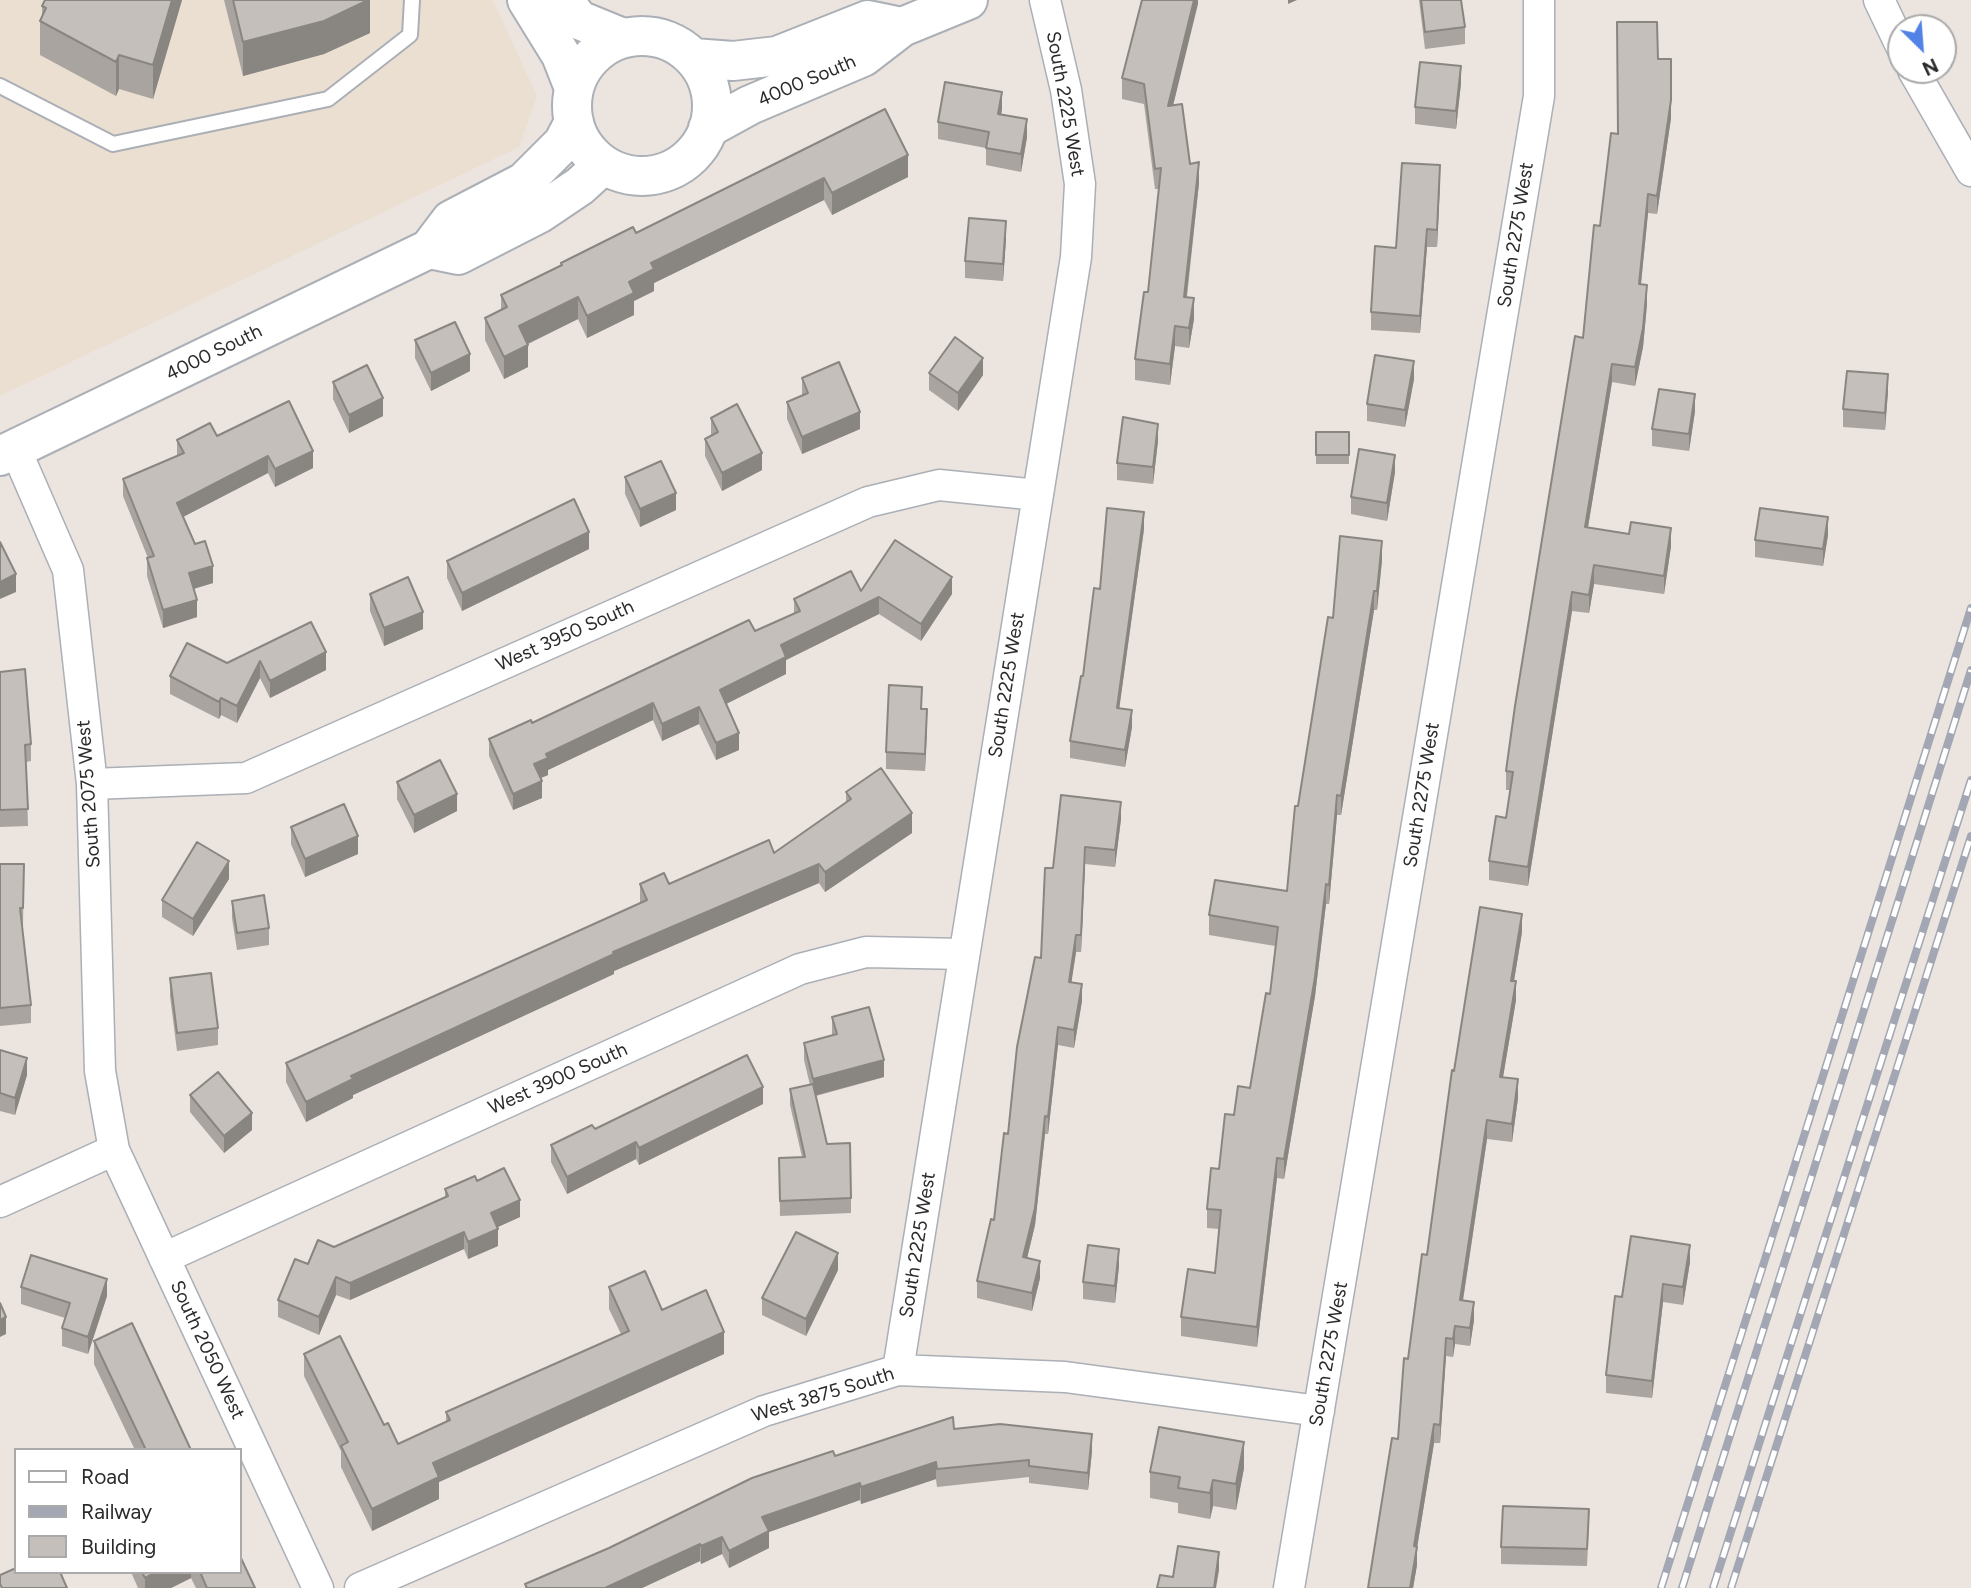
<!DOCTYPE html>
<html>
<head>
<meta charset="utf-8">
<style>
	body { margin:0 }
	#map { position:relative; width:1971px; height:1588px; overflow:hidden; background:#ebe4df; font-family:Figtree,sans-serif }
	canvas { display:block }
	.legend { position:absolute; left:14px; top:1448px; width:228px; height:126px; box-sizing:border-box; background:#fff; border:2px solid #aaa; margin:0; padding:9px 12px; list-style:none; font-size:21px; color:#2b2b2b }
	.legend li { display:flex; align-items:center; gap:14px; height:35px }
	.legend b { width:35px; border:2px solid #aaa }
	.north { position:absolute; left:1887px; top:14px; width:70px; height:70px; box-sizing:border-box; background:#fff; border:2px solid #aaa; border-radius:50%; rotate:155deg; font-size:19px; font-weight:700; line-height:28px; text-align:center; color:#2b2b2b }
	.north::after { content:''; display:block; margin:auto; width:24px; height:32px; background:#5282e5; clip-path:polygon(50% 0,100% 100%,50% 72%,0 100%) }
</style>
</head>
<body>
<div id="map">
<canvas width="1971" height="1588"></canvas>
<ul class="legend">
<li><b style="height:9px;background:#fff"></b>Road</li>
<li><b style="height:9px;background:#a2a7b3"></b>Railway</li>
<li><b style="height:19px;background:#c4bfba"></b>Building</li>
</ul>
<div class="north">N</div>
</div>
<script>
const ctx = document.querySelector('canvas').getContext('2d');
ctx.lineJoin = 'round';
function fill(path, color) {
  ctx.fillStyle = color;
  ctx.fill(path, 'evenodd');
}
function trace(path, color, width, dash) {
  ctx.strokeStyle = color;
  ctx.lineWidth = width;
  ctx.lineCap = dash ? 'butt' : 'round';
  ctx.setLineDash(dash || []);
  ctx.stroke(path);
}
function label(font, color, halo, rows, align = 'center') {
  ctx.font = font + ' Figtree,sans-serif';
  ctx.lineWidth = 5;
  ctx.setLineDash([]);
  ctx.textBaseline = 'middle';
  ctx.strokeStyle = halo;
  ctx.fillStyle = color;
  for (const [text, x, y, turn = 0] of rows) {
    ctx.save();
    ctx.translate(x, y);
    ctx.rotate((+turn || 0) * Math.PI / 180);
    ctx.textAlign = isNaN(turn) ? turn : align;
    if (halo) ctx.strokeText(text, 0, 0);
    ctx.fillText(text, 0, 0);
    ctx.restore();
  }
}
fill(new Path2D(`
	M0,0H493L537,96L519,147L0,396Z`), '#ebdfd1');
const lane = new Path2D(`
	M0,86L113,144L328,99L410,35L412,0`);
const street = new Path2D(`
	M1879,0L1901,46
	M1913,70L1971,171
	M15,448L68,570L92,784L100,1071L114,1150L318,1588
	M92,784L246,778L868,502L939,485L1038,495
	M0,1202L114,1150
	M164,1258L800,969L866,952L964,954
	M898,1370L1076,257L1080,184L1066,90L1045,0
	M360,1588L764,1411L898,1370L1065,1377L1319,1411
	M1289,1588L1539,96V0`);
const secondary = new Path2D(`
	M527,0L561,55L574,88
	M563,0L579,20L623,38
	M572 106a70 70 0 1 1 140 0a70 70 0 1 1-140 0Z
	M693,58L733,61L777,56L868,20L902,27
	M708,128L750,105L863,57L902,27L968,0
	M429,249L458,255L540,213L580,186L603,165
	M0,456L429,249L451,220L524,182L563,143L574,122`);
trace(lane, '#abafb6', 18);
trace(street, '#abafb6', 33);
trace(secondary, '#abafb6', 42);
trace(lane, '#fff', 14);
trace(street, '#fff', 30);
trace(secondary, '#fff', 38);
const rail = new Path2D(`
	M1661,1588L1971,608
	M1682,1588L1971,670
	M1713,1588L1971,780
	M1731,1588L1971,836`);
trace(rail, '#a2a7b3', 8);
trace(rail, '#fff', 5, [16]);
fill(new Path2D(`
	M182,0L153,99L119,89L116,96L40,55V21L42,17V6Z
	M224,0H370V33L324,54L243,76Z
	M1198,0L1173,105L1190,164L1199,183L1187,297L1194,319L1189,348L1175,346L1170,385L1135,380V359L1148,292L1159,189H1155L1144,104L1122,99V78Z
	M1419,0H1461L1465,27V44L1425,49Z
	M1658,59L1671,118L1657,214L1648,213L1641,284L1647,304L1643,347L1635,386L1612,382L1588,527L1671,546L1664,594L1594,584L1589,613L1572,611L1528,886L1489,880V861L1506,818L1510,790H1506V771L1583,338L1600,226L1618,134Z
	M1461,83L1456,129L1415,124V107Z
	M885,109L908,177L832,215L824,200L654,283V291L634,301V315L587,338L578,319L528,344V367L504,379L485,340V318L501,310V295L561,266V263L636,233Z
	M1002,109L1001,115L1027,137L1021,172L986,165V148L938,139V122Z
	M1440,182L1437,247H1427L1420,333L1371,330V312L1396,248Z
	M1006,239L1003,281L965,278V261Z
	M415,340L470,371L431,391L415,358Z
	M929,373L983,375L958,411L929,390Z
	M802,378L860,429L802,454L787,419V402L802,395Z
	M1414,379L1405,427L1367,421V404Z
	M333,382L383,416L349,433L333,399Z
	M1888,391L1885,430L1843,427V409Z
	M1695,411L1689,451L1652,446V429Z
	M711,418L762,470L722,491L705,456V439L711,436Z
	M1316,432H1349V464H1316Z
	M217,436L313,468L275,487L268,473L183,517L213,583L194,589L197,617L163,628L147,576V558H148L123,496V479L177,456V440Z
	M1158,441L1153,484L1117,480V463Z
	M1395,472L1387,521L1351,514V497Z
	M625,477L676,510L640,527L625,494Z
	M1144,529L1119,708L1132,727L1125,767L1070,758V741L1100,589Z
	M1828,535L1823,566L1755,557V540Z
	M589,549L462,611L447,578V561Z
	M1382,560L1377,610H1374L1341,815H1337L1329,904H1326L1315,996L1284,1179L1277,1178L1257,1347L1181,1336V1317L1215,1273L1219,1229L1207,1228V1209L1234,1115L1250,1088L1270,994L1275,946L1209,935V915L1287,891L1298,806L1333,618Z
	M861,591L952,594L921,641L879,614L786,660V674L726,704L739,750L716,760L699,724L662,741L653,720L548,770V775L540,778L542,798L513,810L489,756V739L532,723L755,631L794,613V599Z
	M370,594L423,629L384,646L370,611Z
	M311,622L326,670L270,698L260,678L237,723L221,715L219,719L170,694V676L227,663Z
	M0,672L31,744V761L26,762L28,826L0,827Z
	M922,709L927,726L925,771L886,769V752Z
	M397,782L457,811L414,833L397,799Z
	M846,792L912,833L825,892L819,883L614,971V974L353,1095V1098L306,1122L286,1082V1063L640,903V884H669L774,853L846,802Z
	M1121,819L1115,867L1085,864L1081,952H1076L1071,982L1082,1001L1074,1048L1058,1045L1048,1134H1045L1035,1225L1027,1258L1040,1278L1032,1311L977,1298V1281L994,1220L1008,1134L1041,958L1053,868Z
	M291,827L358,854L305,877L291,844Z
	M0,864H24L23,925H22L31,1005V1023L0,1026Z
	M229,879L193,936L162,917V900Z
	M232,901L269,928V945L237,950L232,918Z
	M1522,932L1514,981L1516,1000L1503,1077L1518,1098L1512,1142L1487,1139L1463,1301L1474,1320L1470,1346L1455,1344L1453,1357L1446,1356L1440,1443H1434L1417,1548V1565L1413,1588H1368L1398,1439L1408,1359L1427,1255L1454,1071Z
	M170,978L218,1028V1045L177,1051L170,996Z
	M832,1017L884,1077L816,1096L827,1144L851,1198V1213L780,1216L779,1158L802,1157L790,1105V1089L810,1085L804,1060V1043L832,1035Z
	M0,1050L27,1075L15,1115L0,1111Z
	M190,1095L252,1130L224,1153L190,1112Z
	M763,1104L639,1165L636,1159L567,1194L551,1162V1145L595,1129Z
	M477,1181L520,1217L498,1227V1246L468,1259L464,1249L350,1300L336,1295L319,1335L278,1317V1300L308,1264L334,1247L445,1197V1189Z
	M1690,1262L1683,1305L1663,1302L1652,1398L1606,1393V1375L1622,1297Z
	M1119,1266L1115,1303L1083,1299V1282Z
	M838,1270L806,1336L762,1315V1298Z
	M21,1287L107,1296L88,1354L62,1346V1328L65,1318L21,1304Z
	M609,1287L662,1310L724,1354L439,1482V1499L372,1531L341,1467V1451L304,1376V1354L384,1425L398,1444L446,1421V1412L621,1334L609,1309Z
	M94,1341L191,1450H135L94,1364Z
	M954,1429L1092,1451L1088,1490L1029,1483V1477L937,1487L936,1479L861,1504L860,1500L769,1532V1548L729,1568L722,1554L701,1564L700,1561L642,1588H525V1584L835,1456Z
	M1244,1468L1236,1510L1213,1506L1210,1519L1178,1513V1503L1150,1498V1472Z
	M1589,1526L1587,1566L1501,1564V1547Z
	M131,1572H240L255,1588H196L191,1578L171,1588H138Z`), '#a9a4a0');
fill(new Path2D(`
	M172,0H182L153,99V65Z
	M368,0H370V33L324,54L243,76V42Z
	M1194,0H1198V4L1168,126V106Z
	M1288,0H1297L1288,4Z
	M119,55V89L116,96V62Z
	M1461,66V83L1456,129V111Z
	M1002,92V109L998,132V114Z
	M1671,100V118L1657,214V196Z
	M1027,119V137L1021,172V154Z
	M908,155V177L832,215V193Z
	M1199,162V183L1184,318V297Z
	M1440,165V182L1437,247V230Z
	M824,178V200L654,283V291L634,301V315L587,338V316L651,263Z
	M1648,194V213L1639,303V284Z
	M1006,221V239L1003,281V264Z
	M1427,229V247L1420,333V316Z
	M1647,285V304L1643,347L1635,386V367Z
	M578,297V319L519,348V326Z
	M1194,298V319L1189,348V328Z
	M1175,326V346L1170,385V364Z
	M528,345V367L504,379V357Z
	M470,354V371L431,391V373Z
	M983,358V375L958,411V393Z
	M1414,361V379L1405,427V410Z
	M1612,364V382L1585,545V527Z
	M1888,374V391L1885,430V413Z
	M1695,394V411L1689,451V434Z
	M383,398V416L349,433V415Z
	M860,412V429L802,454V437Z
	M1158,424V441L1153,484V467Z
	M313,451V468L275,487V469Z
	M762,453V470L722,491V473Z
	M1395,455V472L1387,521V503Z
	M268,456V473L177,520V503Z
	M676,493V510L640,527V509Z
	M1144,512V529L1117,725V708Z
	M1828,517V535L1823,566V549Z
	M1671,528V546L1664,594V576Z
	M589,532V549L462,611V593Z
	M1382,541V560L1377,610V591Z
	M1594,565V584L1589,613V595Z
	M213,566V583L189,590V573Z
	M16,574V592L0,599V582Z
	M952,577V594L921,641V624Z
	M1374,591V610L1341,815V796Z
	M1572,592V611L1528,886V867Z
	M879,597V614L786,660V674L720,707V690L781,645Z
	M197,600V617L163,628V610Z
	M423,612V629L384,646V628Z
	M326,652V670L270,698V681Z
	M260,661V678L237,723V706Z
	M221,698V715L219,719V702Z
	M653,703V720L548,770V775L534,781V764L546,754Z
	M699,707V724L662,741V724Z
	M927,709V726L925,771V754Z
	M1132,710V727L1125,767V750Z
	M739,733V750L716,760V743Z
	M542,781V798L513,810V794Z
	M457,794V811L414,833V815Z
	M1337,795V815L1329,904V885Z
	M1121,802V819L1115,867V850Z
	M912,813V833L825,892V872Z
	M358,836V854L305,877V859Z
	M1085,847V864L1081,952V935Z
	M229,861V879L193,936V919Z
	M819,864V883L614,971V974L353,1095V1098L306,1122V1102L351,1076L613,952Z
	M1326,884V904L1315,996L1284,1179V1159Z
	M1522,914V932L1511,999V981Z
	M1076,935V952L1069,999V982Z
	M1516,981V1000L1500,1095V1077Z
	M1082,984V1001L1074,1048V1030Z
	M1058,1027V1045L1048,1134V1117Z
	M27,1058V1075L15,1115V1098Z
	M884,1060V1077L813,1096V1079Z
	M1518,1079V1098L1512,1142V1124Z
	M763,1087V1104L639,1165V1148Z
	M252,1113V1130L224,1153V1136Z
	M1045,1116V1134L1035,1225L1023,1275V1257Z
	M1487,1120V1139L1460,1319V1300Z
	M636,1142V1159L567,1194V1177Z
	M1277,1158V1178L1257,1347V1327Z
	M520,1200V1217L491,1230V1213Z
	M498,1229V1246L468,1259V1242Z
	M464,1232V1249L350,1300V1283Z
	M1690,1245V1262L1683,1305V1287Z
	M1119,1249V1266L1115,1303V1286Z
	M838,1253V1270L806,1336V1319Z
	M1040,1261V1278L1032,1311V1293Z
	M336,1277V1295L319,1335V1317Z
	M107,1279V1296L88,1354V1337Z
	M1663,1284V1302L1652,1398V1381Z
	M1474,1302V1320L1470,1346V1328Z
	M6,1317V1334L0,1337V1320Z
	M1455,1326V1344L1453,1357V1339Z
	M724,1332V1354L439,1482V1499L372,1531V1509L433,1463Z
	M1446,1338V1356L1440,1443V1425Z
	M1434,1424V1443L1417,1548V1565L1413,1588H1410L1414,1546Z
	M1092,1434V1451L1088,1490V1473Z
	M1244,1442V1468L1236,1510V1484Z
	M936,1462V1479L861,1504V1487Z
	M1213,1480V1506L1210,1519V1493Z
	M860,1483V1500L769,1532V1548L729,1568V1551L762,1517Z
	M722,1537V1554L701,1564V1546Z
	M700,1544V1561L642,1588H605Z
	M1219,1552V1570L1216,1588H1214Z
	M156,1572H191V1578L171,1588H145V1578Z`), '#898682');
const building = new Path2D(`
	M45,0H172L153,65L119,55L116,62L40,21L46,8L42,6Z
	M233,0H368L324,21L243,42Z
	M1142,0H1194L1168,106L1182,104L1190,164L1199,162L1184,297L1194,298L1189,328L1175,326L1170,364L1135,359L1144,292H1148L1161,168L1155,169L1144,84L1122,78Z
	M1421,0H1461L1465,27L1425,32Z
	M1617,22H1657L1658,59H1671V100L1657,196L1648,194L1639,284L1647,285L1643,328L1635,367L1612,364L1585,527L1629,534L1631,522L1671,528L1664,576L1594,565L1589,595L1572,592L1528,867L1489,861L1496,816L1506,818L1513,772L1506,771L1515,706L1575,336L1583,338L1594,225L1600,226L1611,133L1618,134Z
	M1420,62L1461,66L1456,111L1415,107Z
	M945,82L1002,92L998,114L1027,119L1021,154L986,148L989,132L938,122Z
	M885,109L908,155L832,193L824,178L651,263L654,269L629,282L634,293L587,316L578,297L519,326L528,345L504,357L485,318L507,307L501,295L562,265L561,263L633,227L636,233Z
	M1402,163L1440,165L1437,230L1427,229L1420,316L1371,312L1375,246L1396,248Z
	M969,218L1006,221L1003,264L965,261Z
	M455,322L470,354L431,373L415,340Z
	M955,337L983,358L958,393L929,373Z
	M1375,355L1414,361L1405,410L1367,404Z
	M839,362L860,412L802,437L787,402L808,393L802,378Z
	M367,365L383,398L349,415L333,382Z
	M1847,371L1888,374L1885,413L1843,409Z
	M1659,389L1695,394L1689,434L1652,429Z
	M289,401L313,451L275,469L268,456L177,503L195,544L205,541L213,566L189,573L197,600L163,610L147,558L154,556L123,479L184,453L177,440L210,423L217,436Z
	M737,404L762,453L722,473L705,439L718,432L711,418Z
	M1123,417L1158,424L1153,467L1117,463Z
	M1316,432H1349V455H1316Z
	M1359,449L1395,455L1387,503L1351,497Z
	M661,461L676,493L640,509L625,477Z
	M574,499L589,532L462,593L447,561Z
	M1107,508L1144,512L1117,708L1132,710L1125,750L1070,741L1081,676H1083L1094,588L1100,589Z
	M1760,508L1828,517L1823,549L1755,540Z
	M1340,536L1382,541L1377,591H1374L1341,796L1337,795L1329,885L1326,884L1315,977L1284,1159L1277,1158L1257,1327L1181,1317L1188,1269L1215,1273L1221,1210L1207,1209L1211,1168L1219,1169L1225,1114L1234,1115L1238,1086L1250,1088L1266,993L1270,994L1278,927L1209,915L1215,880L1287,891L1295,806H1298L1328,617L1333,618Z
	M895,540L952,577L921,624L879,597L781,645L786,657L720,690L739,733L716,743L699,707L662,724L653,703L546,754L548,758L534,764L542,781L513,794L489,739L531,720L532,723L749,620L755,631L800,611L794,599L851,571L861,591Z
	M0,542L16,574L0,582Z
	M408,577L423,612L384,628L370,594Z
	M311,622L326,652L270,681L260,661L237,706L221,698L219,702L170,676L187,643L227,663Z
	M25,669L31,744L25,745L28,809L0,810V672Z
	M889,685L922,687L921,709H927L925,754L886,752Z
	M440,760L457,794L414,815L397,782Z
	M881,768L912,813L825,872L819,864L613,952L614,954L351,1076L353,1079L306,1102L286,1063L647,900L640,884L664,873L669,884L769,840L774,853L851,799L846,792Z
	M1061,795L1121,802L1115,850L1085,847L1081,935H1076L1069,982L1082,984L1074,1030L1058,1027L1048,1117L1045,1116L1035,1208L1023,1257L1040,1261L1032,1293L977,1281L991,1219L994,1220L1004,1133L1008,1134L1017,1047L1035,957L1041,958L1045,868H1053Z
	M344,804L358,836L305,859L291,827Z
	M197,842L229,861L193,919L162,900Z
	M0,864H24L23,908H20L31,1005L0,1008Z
	M264,895L269,928L237,933L232,901Z
	M1480,907L1522,914L1511,981H1516L1500,1077L1518,1079L1512,1124L1487,1120L1460,1300L1474,1302L1470,1328L1455,1326L1453,1339L1446,1338L1440,1425L1434,1424L1414,1546L1417,1547L1410,1588H1368L1392,1438L1398,1439L1404,1358L1408,1359L1422,1254L1427,1255L1452,1070L1454,1071Z
	M211,973L218,1028L177,1033L170,978Z
	M869,1007L884,1060L813,1079L804,1043L837,1034L832,1017Z
	M0,1050L27,1058L15,1098L0,1093Z
	M747,1055L763,1087L639,1148L636,1142L567,1177L551,1145L592,1125L595,1129Z
	M218,1072L252,1113L224,1136L190,1095Z
	M813,1084L827,1144L850,1143L851,1198L780,1201L779,1158L805,1157L790,1089Z
	M504,1168L520,1200L491,1213L498,1229L468,1242L464,1232L350,1283L336,1277L319,1317L278,1300L295,1259L308,1264L318,1240L334,1247L448,1196L445,1189L475,1176L477,1181Z
	M796,1232L838,1253L806,1319L762,1298Z
	M1631,1236L1690,1245L1683,1287L1663,1284L1652,1381L1606,1375L1615,1296L1622,1297Z
	M1088,1245L1119,1249L1115,1286L1083,1282Z
	M31,1255L107,1279L88,1337L62,1328L70,1303L21,1287Z
	M645,1271L662,1310L706,1290L724,1332L433,1463L439,1477L372,1509L341,1446L348,1442L304,1354L340,1336L384,1425L388,1423L398,1444L450,1420L446,1412L629,1331L609,1287Z
	M0,1303L6,1317L0,1320Z
	M132,1323L191,1450H146L94,1341Z
	M953,1417L954,1429L1000,1424L1092,1434L1088,1473L1029,1466V1460L937,1469L936,1462L861,1487L860,1483L762,1517L769,1531L729,1551L722,1537L701,1546L700,1544L605,1588H527L525,1584L609,1548L752,1478L833,1451L835,1456Z
	M1159,1427L1244,1442L1236,1484L1213,1480L1210,1493L1178,1488L1180,1477L1150,1472Z
	M1503,1506L1589,1509L1587,1549L1501,1547Z
	M1178,1546L1219,1552L1214,1588H1157L1160,1575L1173,1577Z
	M240,1556L255,1588H207L200,1572H240Z
	M16,1568V1572H60L67,1588H2L0,1584V1575Z
	M142,1572H156L145,1578Z`);
fill(building, '#c4bfba');
trace(building, '#898682', 2);
label('19px', '#2b2b2b', '#fff', [
	["4000 South",807,81,-23],
	["South 2225 West",1065,104,80],
	["South 2275 West",1516,235,-81],
	["4000 South",214,353,-26],
	["West 3950 South",565,636,-24],
	["South 2225 West",1007,685,-81],
	["South 2075 West",89,794,-94],
	["South 2275 West",1422,795,-81],
	["West 3900 South",558,1079,-24],
	["South 2225 West",918,1245,-81],
	["South 2050 West",207,1350,65],
	["South 2275 West",1329,1354,-80],
	["West 3875 South",823,1395,-17]
]);
</script>
</body>
</html>
